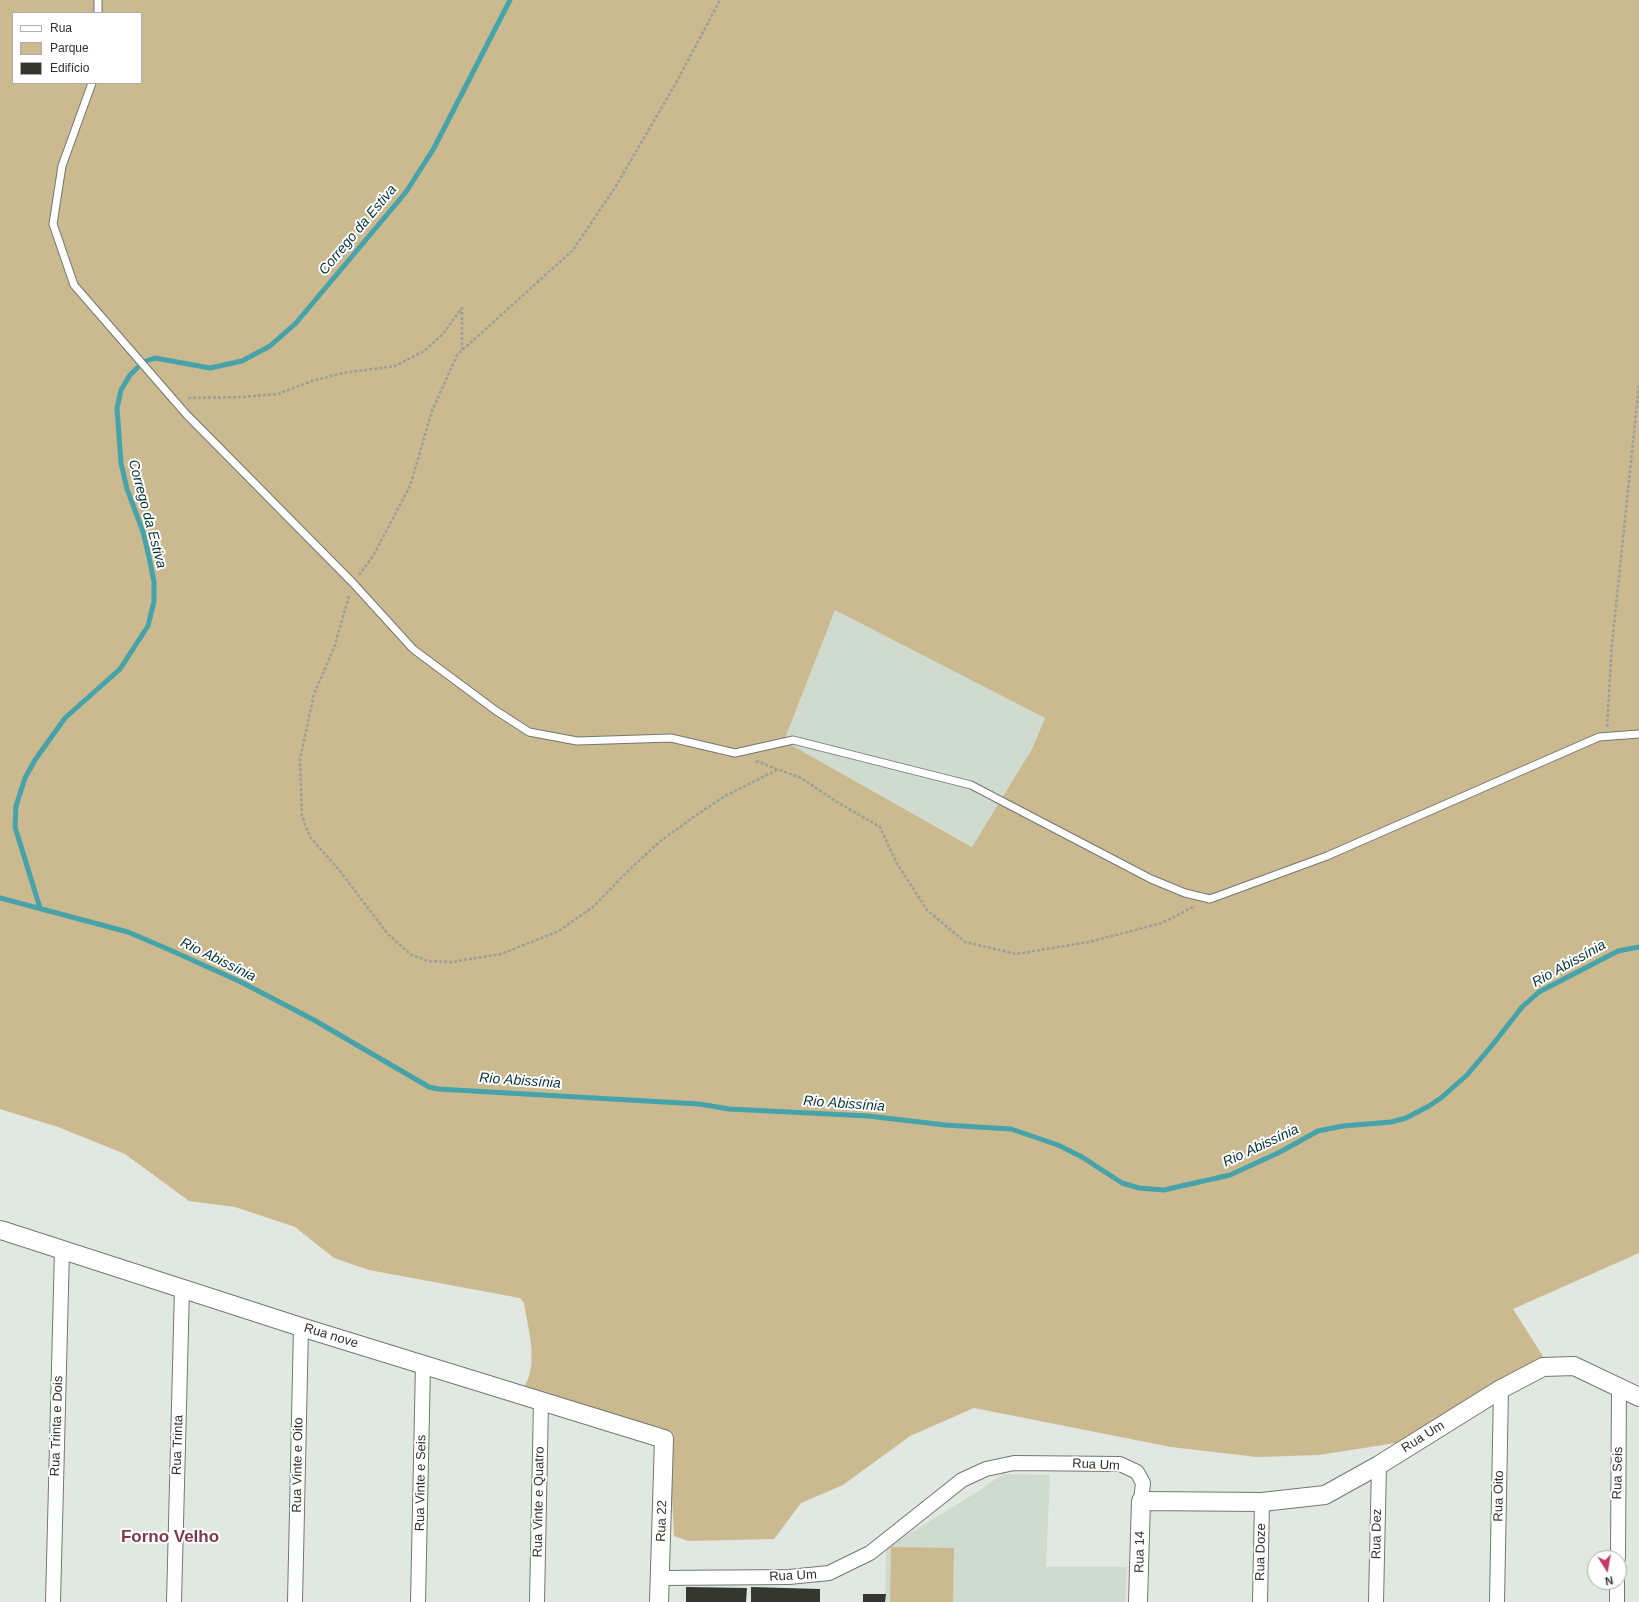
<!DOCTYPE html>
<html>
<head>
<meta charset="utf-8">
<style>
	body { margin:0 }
	#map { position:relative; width:1639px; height:1602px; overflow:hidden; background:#e1e7e1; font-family:Helvetica,sans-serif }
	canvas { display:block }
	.legend { position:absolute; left:12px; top:12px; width:130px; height:72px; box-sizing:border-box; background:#fff; border:1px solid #acadac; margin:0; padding:5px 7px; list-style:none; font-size:12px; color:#2f312f }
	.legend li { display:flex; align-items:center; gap:8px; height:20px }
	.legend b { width:20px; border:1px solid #acadac }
	.north { position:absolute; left:1587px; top:1550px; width:40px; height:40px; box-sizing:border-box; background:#fff; border:1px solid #acadac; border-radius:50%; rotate:169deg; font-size:11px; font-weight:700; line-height:16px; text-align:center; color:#2f312f }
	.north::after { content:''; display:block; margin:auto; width:14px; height:18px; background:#c63a6d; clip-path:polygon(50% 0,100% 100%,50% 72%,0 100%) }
</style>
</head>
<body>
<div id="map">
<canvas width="1639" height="1602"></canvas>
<ul class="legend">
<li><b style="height:5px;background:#fff"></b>Rua</li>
<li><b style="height:11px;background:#cbb98f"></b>Parque</li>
<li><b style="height:11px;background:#353630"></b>Edifício</li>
</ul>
<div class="north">N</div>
</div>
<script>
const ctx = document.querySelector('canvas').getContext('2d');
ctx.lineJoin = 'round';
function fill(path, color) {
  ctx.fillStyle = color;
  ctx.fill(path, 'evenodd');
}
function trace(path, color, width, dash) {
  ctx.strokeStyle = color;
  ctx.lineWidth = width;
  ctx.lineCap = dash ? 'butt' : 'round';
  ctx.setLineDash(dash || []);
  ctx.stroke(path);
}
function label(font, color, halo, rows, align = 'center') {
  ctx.font = font + ' Helvetica,sans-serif';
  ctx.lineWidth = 4;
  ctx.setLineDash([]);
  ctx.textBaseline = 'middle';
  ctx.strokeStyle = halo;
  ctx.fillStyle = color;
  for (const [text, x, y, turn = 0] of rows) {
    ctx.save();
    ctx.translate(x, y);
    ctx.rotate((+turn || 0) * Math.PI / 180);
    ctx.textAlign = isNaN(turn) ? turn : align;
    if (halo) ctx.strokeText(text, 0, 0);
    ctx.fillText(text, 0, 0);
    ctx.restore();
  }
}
fill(new Path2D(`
	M835,609L1045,718L1032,749L973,847L784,741Z
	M1003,1474L1050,1475L1046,1567H1127L1125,1602H885L886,1550L892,1544L979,1491Z`), '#cfdbcf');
fill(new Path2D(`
	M0,0H1639V1253L1513,1309L1544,1358L1402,1442L1319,1455L1257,1457L1171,1447L974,1408L910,1436L843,1485L801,1503L774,1539L688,1541L674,1536L670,1461V1435L522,1390C540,1367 528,1329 524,1303L520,1298L369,1270L334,1258L295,1227L235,1207L189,1201L125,1154L58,1127L0,1109ZM13,13H141V83H13ZM835,610L1045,718L1032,749L972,847L784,741Z
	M891,1547L954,1548L953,1602H890Z`), '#cbb98f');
trace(new Path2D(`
	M143,362L155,358L210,368L242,361L270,346L296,323L406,192L434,148L510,0
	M0,898L128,932L170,950L241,982L314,1020L429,1087L438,1089L699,1104L729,1109L868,1116L945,1125L1011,1129L1058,1145L1082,1157L1122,1183L1139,1188L1164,1190L1230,1175L1280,1152L1318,1131L1343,1126L1391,1122L1406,1118L1429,1106L1441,1098L1467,1075L1494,1043L1522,1007L1539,992L1618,951L1639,947
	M40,908L15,827L16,806L25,778L35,760L65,718L120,669L148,626L154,601V582L149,557L143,532L127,489L121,463L117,408L121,390L130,375L137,368`), '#46a3a9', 5);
fill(new Path2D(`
	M686,1587L747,1588L746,1602H686Z
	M751,1587L820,1589V1602H751Z
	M863,1594H886L885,1602H863Z`), '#353630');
const service = new Path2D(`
	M98,0V13
	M92,83L62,166L53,224L74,285L186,414L353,583L413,649L495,710L529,732L577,741L671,738L735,753L793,740L971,785L1151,879L1185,893L1210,899L1327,856L1599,737L1639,734`);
const minor = new Path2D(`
	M1618,1558L1619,1387
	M660,1578L789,1577L829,1573L870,1553L962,1480L986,1469L1014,1463L1120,1464L1137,1472L1143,1483L1141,1501
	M53,1602L62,1250
	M174,1602L182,1288
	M295,1602L301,1327
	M418,1602L423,1364
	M537,1602L541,1401
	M1260,1602L1262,1502
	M1376,1602L1379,1465
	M1497,1602L1501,1389
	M1617,1602V1582`);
const tertiary = new Path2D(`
	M0,1230L4,1231L301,1327L664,1439L659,1602
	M1138,1602L1141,1501L1262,1502L1325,1495L1379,1465L1501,1389L1543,1367L1574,1366L1639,1397`);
trace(service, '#727872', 9);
trace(minor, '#727872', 16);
trace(tertiary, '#727872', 20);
trace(new Path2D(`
	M462,350V306
	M188,398L243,397L278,394L312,381L343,373L395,366L424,351L443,334L462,308
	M359,575L373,556L410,486L432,411L457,355L573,250L616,186L676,83L720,0
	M349,596L334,648L314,694L300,759L302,816L310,837L340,871L387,933L410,954L428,961L452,962L501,954L559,931L594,906L632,867L662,840L695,816L725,796L779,769
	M1607,727L1612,644L1639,385
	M756,761L801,778L837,802L880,827L896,862L927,910L965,942L1016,954L1089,942L1162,923L1195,906`), '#9ba09b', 2.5, [3, 2]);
trace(service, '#fff', 7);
trace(minor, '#fff', 14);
trace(tertiary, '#fff', 18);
label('13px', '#2f312f', '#fff', [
	["Rua nove",331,1336,17],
	["Rua Trinta e Dois",57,1426,-88],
	["Rua Um",1423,1437,-32],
	["Rua Trinta",178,1445,-88],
	["Rua Vinte e Oito",298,1465,-89],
	["Rua Um",1096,1465,3],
	["Rua Seis",1618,1473,-89],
	["Rua Vinte e Seis",421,1483,-89],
	["Rua Oito",1499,1496,-89],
	["Rua Vinte e Quatro",539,1502,-89],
	["Rua 22",662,1521,-88],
	["Rua Dez",1377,1534,-89],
	["Rua 14",1140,1552,-89],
	["Rua Doze",1261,1552,-89],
	["Rua Um",793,1576,-3]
]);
label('italic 14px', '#043336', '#fff', [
	["Corrego da Estiva",358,230,-50],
	["Corrego da Estiva",147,514,75],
	["Rio Abissínia",218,960,26],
	["Rio Abissínia",1569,964,-29],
	["Rio Abissínia",520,1081,4],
	["Rio Abissínia",844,1104,4],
	["Rio Abissínia",1261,1146,-25]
]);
label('bold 17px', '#7f394e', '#fff', [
	["Forno Velho",170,1537]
]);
</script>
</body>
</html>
